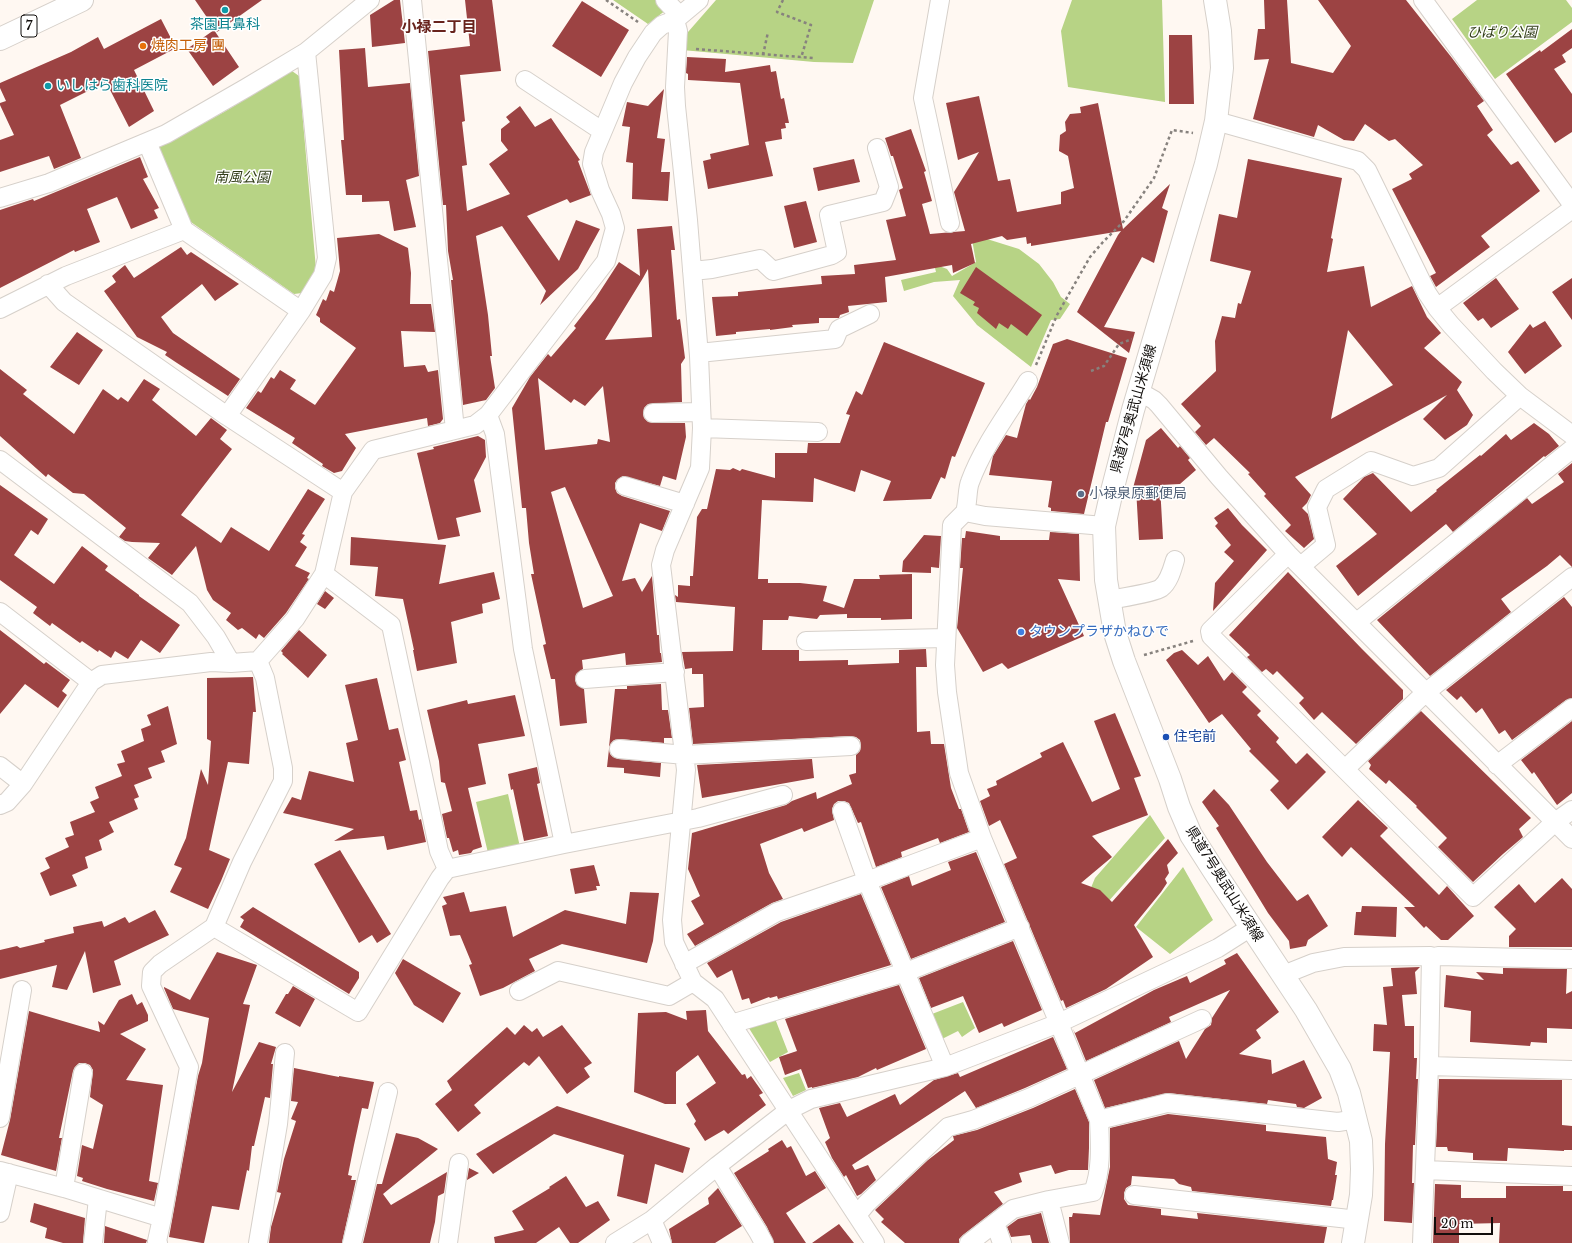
<!DOCTYPE html>
<html>
<head>
<meta charset="utf-8">
<style>
	body { margin:0 }
	#map { position:relative; width:1572px; height:1243px; overflow:hidden; background:#fff8f2; font-family:"Libre Baskerville",serif }
	canvas { display:block }
	.scale { position:absolute; left:1434px; top:1217px; width:59px; height:18px; box-sizing:border-box; border:2px solid #110e0c; border-top:0; padding-left:5px; font-size:12px; line-height:14px; white-space:nowrap; color:#110e0c; -webkit-text-stroke:3px #fff; paint-order:stroke }
</style>
</head>
<body>
<div id="map">
<canvas width="1572" height="1243"></canvas>
<div class="scale">20 m</div>
</div>
<script>
const ctx = document.querySelector('canvas').getContext('2d');
ctx.lineJoin = 'round';
function fill(path, color) {
  ctx.fillStyle = color;
  ctx.fill(path, 'evenodd');
}
function trace(path, color, width, dash) {
  ctx.strokeStyle = color;
  ctx.lineWidth = width;
  ctx.lineCap = dash ? 'butt' : 'round';
  ctx.setLineDash(dash || []);
  ctx.stroke(path);
}
function label(font, color, halo, rows, align = 'center') {
  ctx.font = font + ' "Libre Baskerville","Noto Sans JP",serif';
  ctx.lineWidth = 3;
  ctx.setLineDash([]);
  ctx.textBaseline = 'middle';
  ctx.strokeStyle = halo;
  ctx.fillStyle = color;
  for (const [text, x, y, turn = 0] of rows) {
    ctx.save();
    ctx.translate(x, y);
    ctx.rotate((+turn || 0) * Math.PI / 180);
    ctx.textAlign = isNaN(turn) ? turn : align;
    if (halo) ctx.strokeText(text, 0, 0);
    ctx.fillText(text, 0, 0);
    ctx.restore();
  }
}
fill(new Path2D(`
	M613,0H657L666,10L648,24Z
	M716,0H874L853,63L814,62L682,50L688,32Z
	M1072,0H1162L1165,102L1068,87L1061,31Z
	M1477,0H1566L1572,8V22L1495,79L1452,19Z
	M292,71L299,76L316,269L302,293L294,294L188,220L158,148L224,112Z
	M971,234L1019,249L1039,264L1053,282L1061,297L1070,304L1060,319L1051,320L1031,367L977,325L953,296L960,280L934,282L904,291L901,280L936,272L934,264L947,269L952,276L976,262Z
	M508,794L520,847L488,853L476,802Z
	M1150,815L1165,838L1098,913L1088,895L1095,878Z
	M1183,867L1213,920L1170,954L1136,927Z
	M963,1002L975,1028L962,1037L958,1031L942,1039L932,1014Z
	M774,1016L788,1052L770,1062L747,1025Z
	M799,1073L806,1090L793,1096L783,1078Z`), '#b7d385');
fill(new Path2D(`
	M195,0H262L217,32Z
	M394,0H400L405,43L372,47L370,15Z
	M465,0H492L501,71L460,75L465,121L462,122L467,165L462,166L467,211L510,194L489,164L508,150L501,141V129L510,122L506,117L520,106L535,127L551,118L580,160L578,161L591,195L570,203L567,199L527,216L559,261L576,220L600,229L578,269L540,305L546,291L502,226L476,236L488,315L492,356H490L495,388L486,400L463,405L451,280H453L448,251L446,205H443L428,51L470,46Z
	M1264,0H1287L1291,63L1333,73L1351,46L1318,0H1406L1452,58L1484,101L1477,106L1493,130L1487,135L1511,165L1518,161L1540,191L1481,236L1490,247L1436,287L1430,276L1436,273L1392,189L1412,179L1409,174L1423,165L1395,139L1389,141L1365,124L1354,141L1344,140L1318,125L1314,137L1253,119L1269,59L1254,60L1258,29H1265Z
	M582,1L629,30L601,77L552,46Z
	M161,19L176,48L134,70L154,111L129,127L106,82L60,105L81,158L54,169L49,156L0,172V140L14,135L0,105V103L6,101L0,88V83L71,52L98,37L104,49Z
	M1572,29V48L1562,55L1566,62L1554,69L1572,94V132L1555,143L1506,74L1540,50L1541,52Z
	M214,30L239,67L213,86L187,49Z
	M1169,35H1192L1194,104H1169Z
	M365,48L368,87L410,83L419,176L406,180L416,227L394,231L389,201L362,202V195H346L341,140H344L339,50Z
	M687,57L726,59L725,72L770,65L771,72L776,71L781,99L784,98L789,123H785L786,128L781,129L782,139L765,142L773,176L708,189L703,161L711,159L710,154L749,145L740,83L688,80V74L686,73Z
	M664,89L657,138L665,139L661,172H670L668,201L632,199L633,163L626,162L630,127L622,126L627,102L648,106Z
	M979,96L998,181L1010,179L1017,212L1061,204V192L1074,188L1068,156L1059,151L1060,135L1066,131L1065,122L1070,114L1081,113L1080,107L1098,103L1123,229L1170,184L1162,208L1168,211L1154,263L1142,257L1104,327L1135,332L1129,353L1077,312L1118,235L1121,231L1031,246V243L1027,244L1026,237L1007,240L1002,236L971,244L975,263L953,273L952,265L885,277L887,302L848,306L849,312L840,315L839,318H819V323L792,325L793,327L770,330V329L736,332V334L716,336L712,297L738,296V292L822,284L821,276L855,274L854,265L896,260L886,220L906,216L899,190L903,188L893,156H891L885,138L911,129L926,171L924,172L932,201L922,204L930,234L965,231L954,192L979,152L958,160L946,103Z
	M140,157L148,177L143,179L159,208L154,210L158,218L131,229L117,197L87,209L100,242L75,252L74,250L0,288V210L33,199L34,201Z
	M854,159L860,182L818,191L813,168Z
	M1248,159L1342,178L1331,238L1333,239L1327,272L1364,266L1371,307L1412,286L1427,317L1441,333L1424,348L1462,382L1457,390L1473,415L1467,425L1445,440L1423,419L1447,395L1295,477L1311,495L1307,503L1302,508L1308,514L1314,539L1304,548L1285,531L1291,525L1264,496L1266,494L1248,474L1250,473L1214,438L1206,445L1195,432L1201,426L1181,404L1216,371L1215,341L1222,316L1235,318L1238,303L1241,304L1251,271L1210,261L1219,214L1237,218ZM1348,330L1393,385L1331,419Z
	M806,201L817,242L794,248L784,206Z
	M672,226L675,250H671L674,284L677,320L680,319L685,358L681,364L682,402L648,404L644,408L643,414L644,418L648,422L653,423H685L686,437L676,480L663,476L660,486L623,476L618,479L615,483V488L617,493L622,496L670,511L662,531L640,523L622,581L635,578L642,592L652,576L657,635H659L660,653H661L662,662L626,665L625,653L582,660L583,669L576,674L575,680L577,685L584,689L587,723L560,726L555,679H551L543,645L546,644L531,574H534L529,543L526,508H522L512,408L530,377L548,354L551,357L576,328L574,326L595,299L619,262L640,276L637,229ZM648,269L652,337L605,340L643,278ZM538,378L571,403L574,399L585,406L603,386L610,442L598,439L597,444L545,450ZM565,487L613,596L583,608L551,492Z
	M379,234L408,248L411,273L410,304H431L435,332L401,331L404,367L425,365L428,372L438,370L443,419L440,423L428,426L427,418L345,434L356,448L342,471L334,473L322,466L323,464L292,443L295,438L246,408L258,391L261,393L271,377L274,379L280,370L296,380L290,389L315,405L356,348L320,322V318L316,315L323,299L326,301L330,290L334,292L340,271L337,238Z
	M181,247L187,255L191,252L239,284L215,301L202,284L161,317L173,333L240,379L228,396L177,363L165,355L167,352L137,337L104,291L116,282L112,276L125,265L134,278Z
	M976,267L1042,315L1027,336L1011,324L1008,329L999,323L996,329L977,313L979,308L973,305L975,302L960,293Z
	M1496,278L1519,309L1491,328L1483,318L1478,321L1463,303Z
	M1572,278V320L1552,292Z
	M1545,321L1562,346L1525,374L1508,352L1530,324L1533,328Z
	M77,332L103,350L79,385L50,367Z
	M1067,339L1127,358L1108,422H1106L1084,514L1051,511V508L1048,507L1052,481L989,475L993,456L1006,435L1017,438L1026,404L1029,399L1030,400L1037,387L1053,344Z
	M884,342L985,383L955,457L952,456L945,479L941,477L931,499L883,501L891,481L861,470L855,492L814,478L813,502L762,500L758,579H768V583H800L827,586L823,601L844,608L854,579H880L879,575L912,574V619L881,620V618H847V614L820,615L817,619L789,616L788,620H763L762,650H799V661L848,660V665L899,663V650L926,649L927,667H916L917,732L930,731L931,744H944L951,788L959,809H961L969,832L940,843L938,838L901,852L902,857L876,867L861,822L858,823L849,803L844,801H838L834,804L832,809L834,820L804,832L802,828L760,844L769,873L783,899L772,903L695,946L687,934L704,924L691,901L700,896L688,869L692,833L786,805L792,801L816,792L817,799L852,784L849,775L856,773V755L860,751L861,746L860,740L856,737L850,736L693,744L689,708L704,707L703,674H692V668L685,669L682,652L733,651L735,607L676,602L675,595L678,597V585L690,586V576H693L697,517L702,509H707L716,469L730,470L733,468L740,471L742,469L775,478V453H807L808,443H840L850,415L846,414L856,391L862,395Z
	M0,369L27,390L23,394L74,434L103,389L118,400L121,397L128,402L144,379L160,389L152,400L196,436L211,418L227,430L220,439L232,449L181,515L221,543L231,527L269,551L308,489L325,499L302,534L305,535L300,542L307,547L295,566L310,573L307,578L309,579L286,613L264,638L259,634L256,639L242,628L238,630L226,620L231,613L213,600L207,590L196,546L172,575L148,558L160,543L132,542L125,541L119,537L126,528L84,494L73,493L48,474L46,477L0,436Z
	M1534,423L1549,434L1559,446L1545,457L1544,456L1453,532L1446,524L1358,596L1336,566L1377,534L1343,499L1364,477L1373,473L1411,512L1437,491L1436,490L1480,455L1481,456L1506,434L1511,440Z
	M1161,428L1178,448L1180,446L1190,458L1188,460L1196,470L1180,484L1160,485L1163,539L1139,540L1136,488H1133L1146,440Z
	M478,436L485,440L486,457L474,480L481,512L456,518L460,536L438,540L417,453L434,449L433,447Z
	M1572,463V567L1560,555L1547,566L1501,599L1511,612L1430,676L1377,620L1527,498L1532,504L1564,482L1558,474Z
	M0,485L48,519L38,535L31,530L14,555L54,584L82,546L108,566L105,570L139,595V596L180,625L160,653L141,640L128,659L115,651L111,658L99,650L98,652L82,641L80,643L52,623L50,626L33,613L37,607L0,580Z
	M1228,508L1242,525L1267,550L1213,611L1215,583L1234,561L1224,552L1231,545L1215,526L1218,523L1214,518Z
	M966,531L1000,536V540H1049L1050,532L1079,534L1080,581L1058,579L1084,636L1008,669L1002,663L983,672L957,628L963,568H960L962,538H965Z
	M924,535L941,536L939,568L931,567V573L902,572L903,561Z
	M351,537L446,545L439,584L494,572L500,599L482,604L483,613L451,622L457,663L417,671L413,650H414L403,599L375,596L378,567L350,565Z
	M1288,572L1362,649L1403,690V699L1356,744L1322,712L1314,720L1299,703L1304,698L1277,671L1273,675L1266,669L1262,672L1247,657L1250,655L1229,635Z
	M325,591L334,598L325,609L317,604Z
	M1564,597L1572,607V698L1566,700L1512,740L1505,730L1499,734L1482,708L1476,713L1461,696L1457,700L1446,690Z
	M0,630L44,664L46,662L70,680L62,691L67,695L58,708L25,684L0,714Z
	M299,630L327,655L308,678L282,654L283,653L281,651Z
	M1182,650L1198,665L1208,656L1224,681L1232,672L1247,687L1242,692L1261,711L1257,715L1279,738L1276,742L1296,764L1307,753L1326,772L1288,810L1270,790L1279,781L1249,751L1251,749L1222,714L1209,723L1166,660L1174,653Z
	M253,677L256,712H253L249,764L228,762L209,850L230,859L221,881L208,909L170,892L182,868L174,865L186,838L201,769L208,785L211,741L207,739V678Z
	M377,678L389,730L398,728L406,760L399,762L410,811L417,810L419,820L421,819L426,842L387,850L384,836L334,841L354,829L283,813L292,797L301,800L309,771L354,782L346,743L358,740L345,685Z
	M661,684L662,710H668L672,738H664V743L620,739L614,740L611,743L609,747L615,689H627V686Z
	M515,695L525,736L478,744L486,784L468,788L482,847L473,850L471,853L459,855L458,850L453,852L449,838H447L442,814L452,811L445,783L441,782L439,761L427,710L467,700L468,704Z
	M168,706L177,744L161,751L165,762L148,768L152,778L134,785L139,797L134,799L138,809L109,822L114,832L99,840L102,850L85,857L88,868L72,875L77,886L50,896L40,873L50,868L45,858L69,847L65,838L74,835L70,822L95,812L90,802L99,798L95,787L122,776L117,764L125,762L121,751L144,741L141,729L151,725L147,715Z
	M1421,711L1531,818L1519,829L1523,837L1503,854L1473,882L1438,847L1447,838L1416,807L1417,806L1389,780L1386,784L1369,769L1371,765L1368,761Z
	M1115,713L1141,776L1134,778L1148,815L1092,836L1112,857L1081,883L1100,890L1112,902L1168,839L1178,853L1167,865L1169,873L1165,879L1167,883L1161,892L1134,925L1153,957L1106,989L1066,1008L1063,1000L1061,1001L1004,864L1017,858L1000,820L989,826L980,801L990,796L987,789L997,785L996,781L1042,757L1040,753L1063,742L1092,802L1120,789L1094,721Z
	M1572,721V793L1557,805L1534,772L1532,774L1521,760Z
	M609,749L610,754L613,757L618,759L661,763L660,777L624,773V768L607,767Z
	M812,759L814,778L702,798L697,765Z
	M537,767L540,783L537,784L548,836L524,841L513,789L511,790L508,774Z
	M1214,789L1229,805L1267,862L1297,901L1308,894L1328,926L1308,940L1306,946L1290,949L1289,941L1268,913L1216,828L1219,826L1202,802Z
	M1358,800L1388,828L1380,836L1439,895L1447,886L1474,916L1448,940H1441L1426,926L1424,928L1404,907H1415L1351,847L1342,857L1322,837Z
	M340,850L391,934L377,943L372,935L359,943L314,864Z
	M976,852L1005,922L911,959L881,887L909,876L912,886L951,870L948,862Z
	M594,865L600,886H596L597,890L575,894L570,869Z
	M1562,878L1572,889V947H1509V936L1516,929L1494,907L1519,884L1535,903Z
	M464,892L470,912L506,906L513,937L565,910L626,924L630,892L659,893L653,941L647,963L562,944L529,959L535,971L503,988L480,996L469,965L472,964L460,935L450,936L442,906L447,904L443,897Z
	M861,894L891,965L778,999L777,996L770,998L769,997L751,1004L749,998L742,1000L732,970L717,978L707,963L781,922Z
	M1362,906L1397,907L1396,937L1354,935L1356,912H1361Z
	M253,907L359,972V978L349,994L240,927L244,920L240,917Z
	M155,910L169,935L114,961L121,985L93,993L85,951L67,990L52,987L57,965L0,979V950L17,946L20,948L45,942L44,940L74,933L73,927L102,921L104,927L125,917L129,923Z
	M1013,941L1042,1010L1004,1027L1002,1023L979,1033L963,996L931,1008L919,978Z
	M217,952L257,965L243,1004L250,1005L232,1092L259,1042L276,1047L271,1064H273L270,1098L265,1097L254,1146H252L249,1171L247,1170L239,1210L212,1206L204,1243H202L169,1237L198,1076L202,1063L209,1018L173,1009L164,988V987L190,1000Z
	M1237,953L1279,1012L1256,1030L1261,1038L1239,1054L1271,1060L1272,1074L1304,1060L1322,1098L1304,1108L1297,1107L1296,1104L1268,1100L1267,1104L1168,1093L1105,1108L1094,1080L1179,1041L1186,1059L1205,1029L1211,1025L1212,1018L1230,990L1169,1017L1171,1022L1086,1061L1073,1029L1075,1033L1154,990L1187,976L1190,983L1226,964L1224,960Z
	M403,959L461,993L443,1023L414,1005L395,973Z
	M1420,967L1415,972L1417,994L1402,995L1405,1026H1414V1058H1417L1416,1079H1418L1415,1145H1413L1412,1183H1414L1412,1223L1384,1221L1385,1144L1390,1052L1373,1051L1374,1024L1387,1025L1383,987L1393,986L1391,968Z
	M1503,968L1567,969L1566,994L1572,991V1029L1547,1028V1043L1531,1042L1530,1046L1470,1042L1471,1011L1444,1007L1446,975L1484,980L1476,972L1503,974Z
	M899,985L926,1049L877,1070L876,1068L858,1077L812,1088V1087L808,1088L801,1069L785,1075L779,1057L797,1051L785,1019Z
	M293,986L315,999L300,1027L275,1013L286,994H288Z
	M132,994L137,1005L142,1002L148,1015V1021L120,1034L146,1049L126,1080L163,1085L149,1181L158,1183L154,1201L107,1189L82,1181L83,1178L77,1176L82,1145L93,1149L103,1105L90,1097L93,1070L90,1065L85,1063H79L75,1067L73,1071L59,1138H62L56,1171L1,1155L10,1120L29,1011L100,1032L98,1021L104,1025L119,1000Z
	M706,1010L708,1031L742,1075L745,1074L747,1079L751,1076L763,1093L759,1095L766,1105L728,1134L724,1130L705,1141L694,1124L696,1121L686,1104L716,1083L698,1055L676,1072V1104H665L634,1092L638,1013L666,1012L687,1020L686,1011Z
	M524,1025L532,1032L537,1028L543,1037L562,1025L592,1063L584,1068L590,1077L567,1094L539,1056L529,1066L524,1062L474,1105L481,1113L458,1132L435,1104L452,1090L447,1081L507,1027L515,1035Z
	M1053,1037L1067,1069L1025,1088L976,1108L965,1091L852,1165L855,1170L868,1165L876,1180L861,1194L857,1196L846,1175L844,1177L832,1158L825,1142L830,1138L819,1108L840,1103L847,1117L895,1094L900,1105L934,1080L958,1073L960,1077Z
	M294,1068L339,1077V1076L374,1082L368,1109L362,1108L354,1145L348,1175L352,1176L351,1180H356L342,1243H269L271,1227L281,1193L277,1192L284,1159L296,1121L291,1119L298,1102L291,1101Z
	M1439,1079L1562,1080V1125L1572,1126V1150H1564V1151L1508,1148L1507,1161L1473,1160V1153L1448,1151L1447,1147H1436Z
	M1075,1089L1089,1122V1148L1088,1170H1069L1055,1174L1051,1165L1019,1173L1022,1182L994,1192L1003,1204L963,1235L959,1239V1243H905L881,1222L884,1219L875,1210L928,1160L954,1140L953,1136L977,1130L1033,1108Z
	M557,1106L690,1148L683,1173L655,1164L647,1204L617,1196L624,1155L554,1134L493,1174L476,1154Z
	M1168,1114L1266,1125V1131L1326,1137L1328,1159L1337,1162L1335,1175H1337L1333,1200H1332L1331,1206L1192,1191L1191,1187L1179,1184L1174,1179L1132,1176L1131,1185L1126,1188L1124,1193V1199L1128,1205L1161,1209V1215L1198,1219L1197,1213L1327,1227L1324,1243H1070L1069,1217H1072L1073,1213L1100,1215L1110,1167V1128Z
	M396,1133L418,1138L438,1149L383,1194L391,1205L447,1172L444,1193L438,1196L435,1222L430,1243H363L377,1184H382Z
	M782,1140L787,1148L791,1146L806,1176L815,1171L826,1188L786,1213L806,1243H774L767,1227L734,1173L769,1151L768,1149Z
	M469,1168L479,1173L467,1180Z
	M566,1176L586,1207L598,1201L610,1220L578,1243H570L559,1227L536,1243H495L494,1237L524,1230L512,1211L550,1188L549,1187Z
	M1435,1184L1461,1185V1198H1506V1186H1563V1191H1572V1243H1499L1500,1223L1459,1224V1243H1433Z
	M718,1188L742,1226L715,1243H672L669,1229L709,1204L708,1198Z
	M34,1203L85,1218L83,1243H63L45,1238L47,1228L30,1222Z
	M1041,1213L1049,1243H1032L1030,1235L1011,1237L1007,1227L1018,1219Z
	M839,1224L854,1243H812Z
	M105,1226L147,1240L146,1243H104Z`), '#9c4343');
const minor = new Path2D(`
	M412,0L455,430
	M665,0L680,16
	M940,0L923,98L950,223
	M1423,0L1572,204
	M675,20L678,31L675,87L676,106L688,220L699,356L702,428L700,468L665,550L661,565L686,770L672,920L674,942L693,982L715,999L875,1243
	M525,80L602,131
	M1216,121L1358,161L1367,170L1427,293L1437,308L1451,325L1494,371L1520,396L1572,435
	M147,142L184,230
	M0,198L49,183L166,134L246,88L306,52L370,0
	M692,271L712,269L760,259L773,271L832,255L837,252L829,215L883,202L889,187L877,148
	M48,284L64,302L227,416L343,492
	M1437,308L1572,209
	M0,309L66,276L184,230L301,311L227,416
	M301,311L323,275L327,258L306,52
	M699,353L835,339L839,329L870,314
	M1138,391L1154,400L1159,405L1219,477L1288,554L1572,839
	M653,413L701,412
	M488,415L495,434L523,649L564,844
	M702,428L818,432
	M0,460L190,603L216,637L231,663
	M625,486L685,504
	M965,512C968,503 967,489 970,482C983,446 1008,414 1028,381
	M1104,526L985,516L965,512L952,525L945,665L947,692L959,773L982,838L1099,1120L1167,1103L1338,1122L1357,1119
	M1288,554L1210,631L1211,636L1473,897L1555,822L1572,810
	M1301,566L1326,545L1317,507L1326,489L1371,461L1413,476L1439,468L1520,396
	M324,574L391,625L439,851L447,869
	M1109,600C1119,598 1154,593 1161,588C1169,582 1172,570 1175,560
	M0,612L91,682
	M1357,622L1572,449
	M806,641L946,638
	M585,679L675,672
	M619,749L685,755L851,746
	M1497,765L1572,708
	M0,766L23,784
	M1345,769L1425,693L1572,577
	M0,805L7,802L23,784L91,682L102,675L211,662L231,663L258,661L295,619L324,574L343,492L373,450L475,425L488,415L606,261L615,228L611,214L600,190L592,164L594,152L623,83L637,57L653,33L662,25L675,20L699,0
	M842,811L867,881L945,1067
	M214,927L358,1012L440,878L447,869L564,844L698,818L783,795
	M1438,956L1572,959
	M684,964L777,912L867,881L982,838
	M1283,975L1313,963L1344,957L1431,956L1429,1066L1422,1243
	M519,991L558,971L669,996L693,982
	M731,1024L906,972L1020,927
	M1429,1066L1572,1070
	M0,1118L22,990
	M717,1166L758,1232L764,1243
	M1425,1170L1572,1176
	M0,1171L64,1188L162,1218
	M64,1188L83,1073
	M1134,1195L1358,1220
	M1049,1200L1060,1243
	M0,1213L9,1173
	M857,1215L867,1203L948,1127L973,1120L1029,1098L1202,1019
	M652,1220L662,1243
	M995,1223L1002,1243
	M93,1243L98,1199
	M158,1243L157,1241L162,1218L189,1067L151,986L152,972L160,964L214,927L242,862L283,781V768L265,678L258,661
	M258,1243L278,1124L285,1053
	M352,1243L388,1092
	M448,1243L459,1163
	M615,1243L652,1220L717,1166L789,1110L811,1099L945,1067L1059,1023L1218,948L1251,927
	M969,1243L1013,1209L1049,1200L1093,1192C1102,1170 1100,1144 1099,1120`);
const primary = new Path2D(`
	M1215,0L1220,31L1222,68L1216,121L1206,164L1133,410L1111,495L1104,526L1106,580L1115,633L1124,661L1170,779L1179,807L1191,835L1214,871L1306,1010L1340,1069L1349,1093L1361,1141L1362,1169L1361,1195L1353,1243
	M0,39L82,0`);
trace(minor, '#d6d0ca', 20);
trace(primary, '#d6d0ca', 24);
trace(new Path2D(`
	M606,0L638,22
	M783,0L777,12L811,25L801,58
	M696,49L813,58
	M763,55L768,32
	M1036,365L1057,315L1090,257L1103,242L1124,221L1154,178L1172,130L1193,133
	M1091,371L1104,366L1119,344L1132,339
	M1144,655L1193,641`), '#87827e', 2.5, [3, 3]);
trace(minor, '#fff', 18);
trace(primary, '#fff', 22);
for (const [x, y, r, color] of [
	[225,10,4,"#0f9aa8"],
	[143,46,4,"#e8710a"],
	[48,86,4,"#0f9aa8"],
	[1081,494,4,"#5c6f8a"],
	[1021,632,4,"#3f7fe0"],
	[1166,737,4,"#1a4fb4"]
]) {
  const dot = new Path2D();
  dot.arc(x, y, r, 0, 2 * Math.PI);
  ctx.fillStyle = color;
  ctx.fill(dot);
  trace(dot, '#fff', 1.5);
}
for (const [x, y, w] of [
	[29,26,16]
]) {
  const box = new Path2D();
  box.roundRect(x - w / 2, y - 11, w, 22, 3);
  ctx.fillStyle = '#fff';
  ctx.fill(box);
  trace(box, '#110e0c', 1);
}
label('bold 13px', '#110e0c', null, [
	["7",29,26]
]);
label('14px', '#0d838f', '#fff', [
	["茶園耳鼻科",225,25],
	["いしはら歯科医院",56,86,"left"]
]);
label('italic 14px', '#313d18', '#fff', [
	["ひばり公園",1502,33],
	["南風公園",242,178]
]);
label('14px', '#c56008', '#fff', [
	["焼肉工房 團",151,46]
], 'left');
label('14px', '#110e0c', '#fff', [
	["県道7号奥武山米須線",1134,409,-74],
	["県道7号奥武山米須線",1224,884,58]
]);
label('14px', '#4e5e75', '#fff', [
	["小禄泉原郵便局",1089,494]
], 'left');
label('14px', '#366cbe', '#fff', [
	["タウンプラザかねひで",1029,632]
], 'left');
label('14px', '#164399', '#fff', [
	["住宅前",1174,737]
], 'left');
label('bold 15px', '#68231c', '#fff', [
	["小禄二丁目",439,28]
]);
</script>
</body>
</html>
